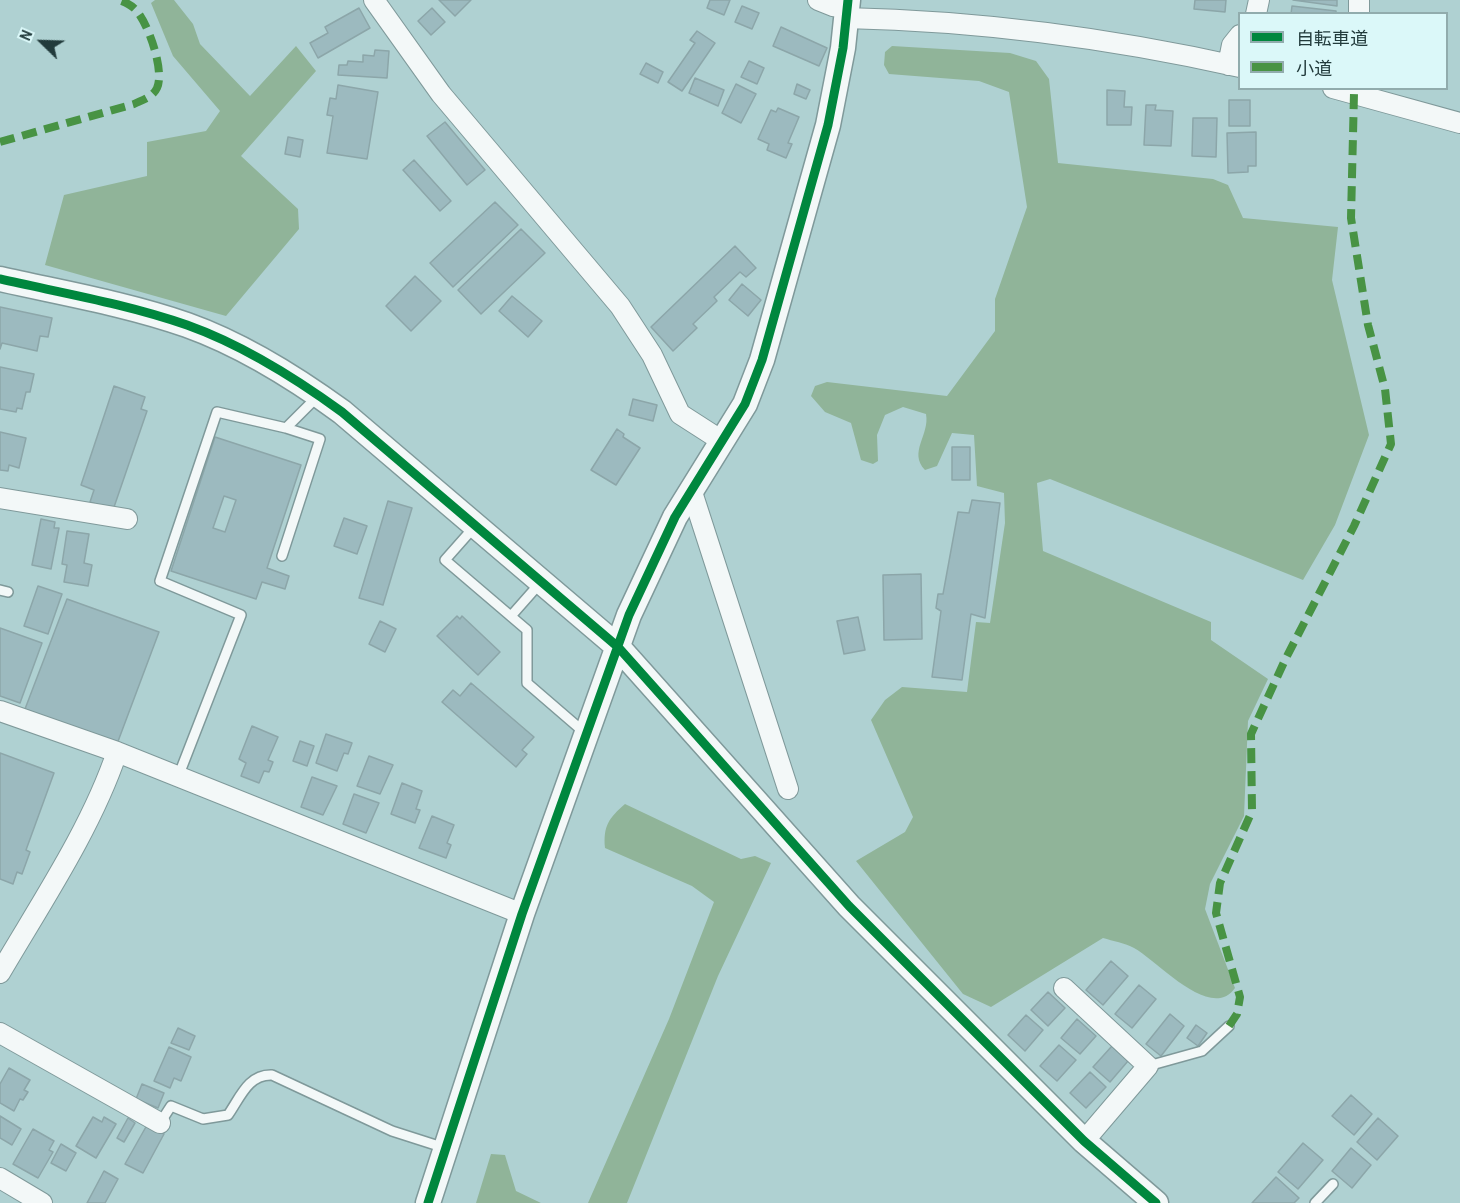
<!DOCTYPE html>
<html>
<head>
<meta charset="utf-8">
<style>
	body { margin:0 }
	#map { position:relative; width:1460px; height:1203px; overflow:hidden; background:#afd1d2; font-family:"Archivo Narrow","Noto Sans JP",sans-serif }
	canvas { display:block }
	.legend { position:absolute; left:1238px; top:12px; width:210px; height:78px; box-sizing:border-box; background:#dbf8f9; border:2px solid #91acad; margin:0; padding:8px 10px; list-style:none; font-size:18px; color:#223b3c }
	.legend li { display:flex; align-items:center; gap:12px; height:30px }
	.legend b { width:30px; border:2px solid #91acad }
	.north { position:absolute; left:12px; top:12px; width:60px; height:60px; -webkit-text-stroke:4px #dbf8f9; paint-order:stroke; rotate:293deg; font-size:16px; font-weight:700; line-height:24px; text-align:center; color:#223b3c }
	.north::after { content:''; display:block; margin:auto; width:21px; height:27px; background:#223b3c; clip-path:polygon(50% 0,100% 100%,50% 72%,0 100%) }
</style>
</head>
<body>
<div id="map">
<canvas width="1460" height="1203"></canvas>
<ul class="legend">
<li><b style="height:8px;background:#00873e"></b>自転車道</li>
<li><b style="height:8px;background:#489344"></b>小道</li>
</ul>
<div class="north">N</div>
</div>
<script>
const ctx = document.querySelector('canvas').getContext('2d');
ctx.lineJoin = 'round';
function fill(path, color) {
  ctx.fillStyle = color;
  ctx.fill(path, 'evenodd');
}
function trace(path, color, width, dash) {
  ctx.strokeStyle = color;
  ctx.lineWidth = width;
  ctx.lineCap = dash ? 'butt' : 'round';
  ctx.setLineDash(dash || []);
  ctx.stroke(path);
}
fill(new Path2D(`
	M155,0H174L193,24L200,44L250,96L296,46L316,71L241,156L298,209L299,229L226,316L45,265L64,195L147,176V142L206,131L220,111L173,56L151,3Z
	M892,46L1010,53L1036,61L1049,79L1058,163L1213,179L1228,185L1243,218L1338,227L1332,280L1369,435L1335,525L1303,580L1050,479L1037,483L1043,551L1211,622V640L1268,679L1248,721L1244,816L1210,884L1205,909L1235,988C1211,1022 1159,962 1134,948C1125,943 1113,941 1103,938L991,1007L963,994L856,861L905,832L913,817L871,720L885,700L902,687L967,692L976,622L990,623L1005,523L1004,493L977,486L974,435L952,433L937,466L925,470C908,452 930,435 926,414L903,407L885,415L877,435L878,461L873,464L861,460L851,423L825,412L811,396L815,386L827,382L947,396L995,331V299L1027,207L1009,92L979,81L889,74L884,65L885,52Z
	M625,804L741,859L755,856L771,863L718,976L627,1203H588L669,1019L714,902L692,886L605,848C603,826 609,818 625,804Z
	M491,1154L505,1155L516,1191L541,1203H476Z`), '#90b499');
const building = new Path2D(`
	M439,0H471L455,16Z
	M710,0H730L724,15L707,8Z
	M1195,0H1226L1225,12L1194,9Z
	M1293,0H1337V6Z
	M742,6L759,13L752,29L735,22Z
	M1292,6L1336,11V14H1291Z
	M359,8L370,28L318,58L310,43L328,33L325,27Z
	M432,8L445,22L431,35L418,21Z
	M781,27L827,48L819,66L773,46Z
	M697,31L715,43L682,91L668,82L695,43L690,40Z
	M375,50L389,51L387,78L338,75L339,65H347L348,61L363,62V55L374,56Z
	M749,61L764,68L757,84L741,77Z
	M646,63L663,72L658,83L640,74Z
	M695,78L724,90L718,106L689,93Z
	M736,84L756,94L741,123L722,113Z
	M797,84L810,90L806,99L794,94Z
	M338,85L378,92L367,159L327,153L333,116L327,115L330,98L336,99Z
	M1107,90L1125,91L1124,107H1132L1131,125H1107Z
	M1229,100H1250V126H1229Z
	M1146,105H1156L1155,110L1173,111L1171,146L1144,145Z
	M778,108L799,117L788,143L792,144L786,158L767,150L769,144L758,139L771,110L776,112Z
	M1193,118H1217L1216,157L1192,156Z
	M445,122L485,170L467,185L427,136Z
	M1256,132V166H1248V172L1228,173L1227,133Z
	M288,137L303,140L300,157L285,154Z
	M414,160L451,201L440,211L403,170Z
	M495,202L518,225L453,287L430,263Z
	M521,229L545,253L481,314L458,290Z
	M735,246L756,268L746,277L740,272L714,297L717,301L693,324L697,328L673,351L651,327Z
	M415,276L441,301L411,331L386,306Z
	M742,284L761,300L748,316L729,300Z
	M512,296L542,321L528,337L499,311Z
	M0,307L52,318L48,337L40,336L37,351L2,343L0,349Z
	M0,367L34,374L30,392H26L22,409L17,408L16,412L0,409Z
	M114,386L145,397L141,409L147,411L113,510L90,502L94,490L81,485Z
	M633,399L657,405L653,421L629,415Z
	M617,429L624,434L623,437L640,448L616,485L591,470Z
	M0,432L26,438L19,468L9,465L8,471L0,470Z
	M215,437L301,465L267,568L289,576L285,589L262,582L256,599L171,571ZM224,496L236,500L225,532L213,528Z
	M952,447H970V480H952Z
	M972,500L1000,503L985,618L971,614L962,680L932,677L941,611L936,608L938,594H943L958,512L969,513Z
	M388,501L412,508L383,605L359,598Z
	M344,518L367,526L357,554L334,546Z
	M41,519L55,522L54,528H59L51,569L32,565Z
	M67,531L89,534L84,563L92,565L88,586L64,582L67,565L62,564Z
	M921,574L922,639L884,640L883,575Z
	M38,586L62,594L48,634L24,626Z
	M67,599L159,632L117,744L25,709Z
	M457,616L460,619L462,616L500,652L478,675L437,636Z
	M858,617L865,650L844,654L837,621Z
	M380,621L396,629L385,652L369,644Z
	M0,628L42,643L20,703L0,696Z
	M471,683L534,737L522,750L527,754L516,767L442,702L453,690L460,696Z
	M252,726L278,737L268,760L273,762L269,772L264,771L259,783L241,776L246,763L239,759Z
	M326,734L352,743L348,754L344,753L337,771L316,763Z
	M300,741L314,746L307,766L293,761Z
	M0,753L54,773L26,850L30,852L22,874L17,872L13,884L0,879Z
	M369,756L393,765L380,794L357,786Z
	M312,777L337,786L323,815L301,807Z
	M402,783L422,791L416,809L420,810L415,823L391,814Z
	M354,794L379,803L366,833L343,824Z
	M432,816L454,825L447,843L451,845L446,858L419,848Z
	M1111,961L1128,976L1103,1005L1086,990Z
	M1139,985L1156,999L1132,1028L1115,1014Z
	M1048,992L1065,1008L1048,1026L1031,1010Z
	M1170,1014L1184,1026L1161,1056L1146,1044Z
	M1026,1015L1043,1030L1025,1051L1008,1035Z
	M1077,1019L1096,1036L1080,1054L1061,1038Z
	M1196,1025L1207,1033L1198,1046L1187,1038Z
	M178,1028L195,1036L189,1050L171,1043Z
	M1059,1045L1076,1060L1057,1081L1040,1066Z
	M1112,1046L1128,1061L1110,1082L1093,1067Z
	M169,1047L191,1057L181,1081L174,1078L170,1088L154,1081Z
	M9,1068L30,1080L24,1090L28,1092L23,1100L20,1099L14,1111L0,1103V1084Z
	M1090,1072L1106,1087L1086,1108L1070,1093Z
	M142,1084L164,1093L158,1108L136,1099Z
	M1351,1095L1372,1114L1354,1135L1332,1116Z
	M0,1116L21,1129L12,1145L0,1138Z
	M93,1117L102,1122L104,1117L116,1124L96,1158L76,1146Z
	M128,1118L135,1123L124,1142L117,1138Z
	M1378,1118L1398,1136L1377,1160L1357,1142Z
	M147,1125L164,1134L143,1173L125,1164Z
	M33,1129L54,1141L49,1150L53,1152L38,1178L13,1164Z
	M1303,1143L1323,1160L1298,1189L1278,1172Z
	M61,1144L76,1153L66,1171L51,1163Z
	M1351,1148L1371,1165L1352,1188L1332,1171Z
	M104,1171L118,1179L105,1203H87Z
	M1276,1177L1299,1198L1294,1203H1252Z`);
fill(building, '#9cbabf');
trace(building, '#8ca6a9', 1.5);
const service = new Path2D(`
	M476,525L445,560L527,630V683L585,733
	M282,556L320,439L286,428
	M0,590L8,592
	M511,616L541,582
	M178,777L241,615L160,581L217,412L286,428L318,396
	M1148,1066L1202,1051L1229,1026
	M160,1123L171,1106L203,1119L228,1115C240,1098 248,1074 272,1075L392,1131L445,1148
	M1315,1203L1333,1184`);
const minor = new Path2D(`
	M374,0L441,94L620,306L652,355L680,414L722,441
	M818,0L833,6L848,8
	M1256,14L1259,0
	M1359,14V0
	M846,18C978,21 1111,38 1240,67
	M1228,65L1232,45L1240,35
	M1333,88L1460,123
	M691,489L788,789
	M0,498L127,519
	M0,711L117,752L522,914
	M0,973C41,903 91,829 117,752
	M1064,988L1148,1066L1084,1141
	M0,1033L160,1123
	M0,1178L42,1203`);
const tertiary = new Path2D(`
	M0,279C62,293 127,304 187,325C243,345 294,377 342,412L618,647L849,906L1084,1141L1156,1203
	M428,1203L522,914L629,615L675,517L745,404L762,360L828,125L843,48L848,0`);
trace(service, '#7f999a', 12);
trace(minor, '#7f999a', 22);
trace(tertiary, '#7f999a', 27);
trace(service, '#f3f8f8', 9);
trace(minor, '#f3f8f8', 20);
trace(tertiary, '#f3f8f8', 24);
trace(new Path2D(`
	M0,142L134,104C142,100 153,97 157,88C165,71 148,22 135,9C131,5 125,2 119,0
	M1229,1026L1237,1014L1240,997L1216,913L1220,883L1252,811L1251,734L1285,660L1354,526L1391,444L1385,389L1368,325L1351,218L1354,93`), '#489344', 8, [15, 8]);
trace(new Path2D(`
	M0,279C62,293 127,304 187,325C243,345 294,377 342,412L618,647L849,906L1084,1141L1156,1203
	M428,1203L522,914L629,615L675,517L745,404L762,360L828,125L843,48L848,0`), '#00873e', 9);
</script>
</body>
</html>
